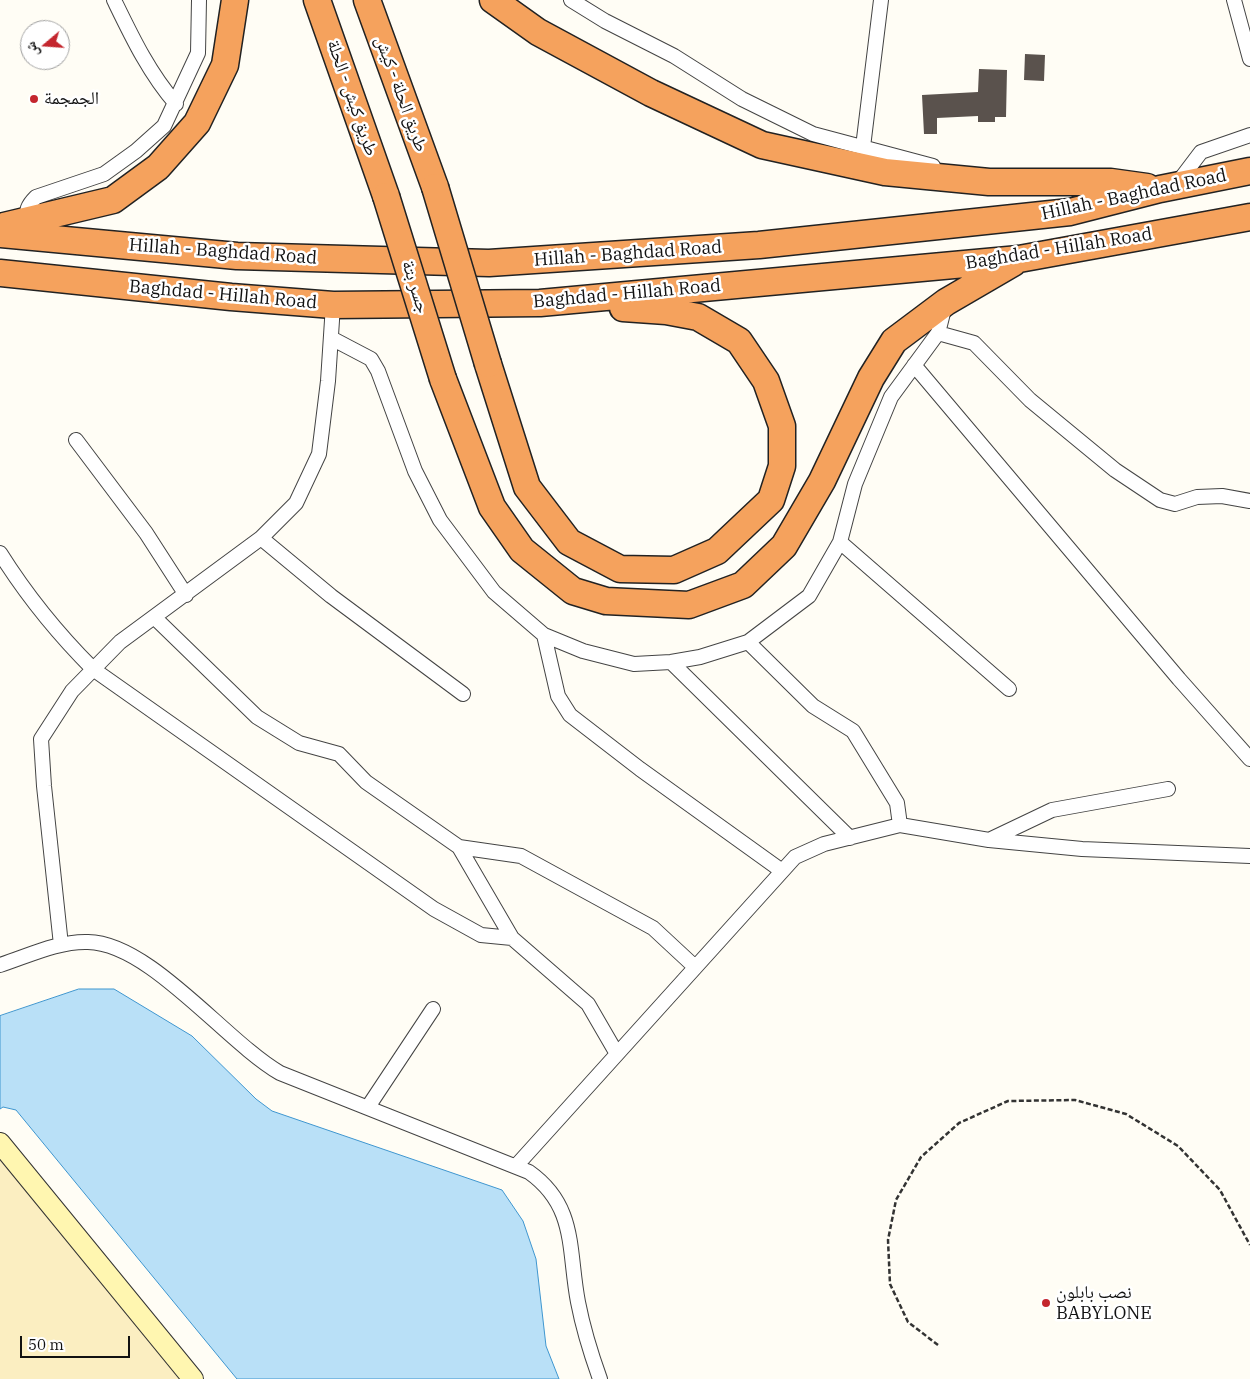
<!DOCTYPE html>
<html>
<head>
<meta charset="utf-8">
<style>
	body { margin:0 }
	#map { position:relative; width:1250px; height:1379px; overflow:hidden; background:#fffdf5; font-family:"IBM Plex Serif","Noto Naskh Arabic",serif }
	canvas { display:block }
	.north { position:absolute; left:20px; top:20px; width:50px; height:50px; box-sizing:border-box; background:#fff; border:1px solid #a0a0a0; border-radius:50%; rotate:252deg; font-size:14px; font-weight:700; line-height:20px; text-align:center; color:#111 }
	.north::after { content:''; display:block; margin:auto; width:18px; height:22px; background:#c4262e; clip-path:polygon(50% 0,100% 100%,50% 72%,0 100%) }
	.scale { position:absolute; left:20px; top:1336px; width:110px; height:22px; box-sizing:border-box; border:2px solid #111; border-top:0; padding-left:6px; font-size:15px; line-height:18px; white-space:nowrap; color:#111; -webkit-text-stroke:4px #fff; paint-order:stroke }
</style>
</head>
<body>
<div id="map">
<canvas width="1250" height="1379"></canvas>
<div class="north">ش</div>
<div class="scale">50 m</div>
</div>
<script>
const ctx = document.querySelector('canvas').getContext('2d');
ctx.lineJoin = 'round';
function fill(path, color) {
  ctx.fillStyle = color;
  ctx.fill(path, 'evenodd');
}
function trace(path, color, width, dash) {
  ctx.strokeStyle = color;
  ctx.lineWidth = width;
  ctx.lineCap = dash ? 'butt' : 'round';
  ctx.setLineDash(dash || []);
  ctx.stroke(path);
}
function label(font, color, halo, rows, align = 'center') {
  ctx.font = font + ' "IBM Plex Serif","Noto Naskh Arabic",serif';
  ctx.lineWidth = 5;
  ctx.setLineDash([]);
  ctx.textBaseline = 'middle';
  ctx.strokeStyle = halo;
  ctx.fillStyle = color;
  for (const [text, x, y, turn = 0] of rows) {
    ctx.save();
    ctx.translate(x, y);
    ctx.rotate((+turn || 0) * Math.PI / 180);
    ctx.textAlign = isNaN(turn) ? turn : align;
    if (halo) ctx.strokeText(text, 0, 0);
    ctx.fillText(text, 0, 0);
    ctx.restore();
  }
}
fill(new Path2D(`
	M0,1143L8,1153L180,1379H0Z`), '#fbeec1');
const water = new Path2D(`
	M79,989H114L192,1036L256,1099L272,1111L502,1190L523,1221L536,1259L546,1346L559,1379H237L16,1110L3,1107L0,1109V1016Z`);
fill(water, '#b9e0f7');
trace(water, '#3f96cf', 1);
fill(new Path2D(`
	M1025,54L1045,55L1044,81L1024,80Z
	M979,69L1007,70L1006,117H995V122H978V116L937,118V134H924L922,95L978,92Z`), '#5a524d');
const street = new Path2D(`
	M114,0C132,37 149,73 176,104
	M571,0L605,21L674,56L742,99L813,134L933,166
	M1234,0L1250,59
	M863,147L881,0
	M1176,185L1201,152L1250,135
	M28,221C25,211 28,205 36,197L104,174L136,151L164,126L198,53L199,0
	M938,333L974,343L1030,400L1115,470L1160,500L1175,504L1197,497L1222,496L1250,501
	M331,338L371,359L378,371L415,471L440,520L494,592L544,635L583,651L634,664L671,662L700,657L748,642L809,596L840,542L855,484L891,397L938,333L945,305
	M914,365L1179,679L1250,759
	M76,440L146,533L186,595
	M261,538L331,596L463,694
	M840,542L1009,689
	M0,553C27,596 57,633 93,669L434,909L481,935L512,938
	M154,617L257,717L299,743L339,754L366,782L459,847L512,938L588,1004L617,1054
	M544,635L558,696L570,715L640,769L782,871
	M748,642L813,706L853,731L897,803L900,825
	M671,662L850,838
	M989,840L1052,810L1168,789
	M459,847L521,856L653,928L695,967
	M61,945L44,786L41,739L72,691L120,642L261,538L296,503L319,454L328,381L333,305
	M0,965C28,956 58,941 88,942C150,943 225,1041 280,1073L529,1172C577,1206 568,1250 578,1302C583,1328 591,1354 600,1379
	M368,1107L433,1009
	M516,1166L795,857L824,844L900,825L989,840L1082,849L1250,856`);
const secondary = new Path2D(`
	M0,1143L193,1379`);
const highway = new Path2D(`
	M317,0L386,196
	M367,0L435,187
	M493,0L538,32L651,93L762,145L885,172L989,182H1111L1147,187
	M4,226L113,200L158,167L197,123L225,65L235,0
	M0,234L237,256L489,263L759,245L1070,212L1160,189L1250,171
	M0,273L231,297L333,305L540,303L1019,259L1250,217
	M488,364L527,487L569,542L620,569L674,570L717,551L771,500L782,466V426L766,381L739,341L698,317L666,311L623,308
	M443,379L492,507L522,550L573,591L606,601L689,605L743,585L784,546L822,481L871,378L894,341L946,302L1013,263`);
trace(street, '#444', 16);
trace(secondary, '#333', 22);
trace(highway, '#222', 29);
trace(new Path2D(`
	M938,1345L908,1322L890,1284L888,1240L896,1200L921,1157L959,1123L1008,1101L1075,1100L1126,1114L1178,1146L1220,1190L1250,1245`), '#333', 2.5, [5, 2.5]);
trace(street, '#fff', 14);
trace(secondary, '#fff6b0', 20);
trace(highway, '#f5a25d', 26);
const highwayBridge = new Path2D(`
	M435,187L488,364
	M386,196L443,379`);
trace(highwayBridge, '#222', 29, []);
trace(highwayBridge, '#f5a25d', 26);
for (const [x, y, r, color] of [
	[34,99,5,"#c4262e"],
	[1046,1303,5,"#c4262e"]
]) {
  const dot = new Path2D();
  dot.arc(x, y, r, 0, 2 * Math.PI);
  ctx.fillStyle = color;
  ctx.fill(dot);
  trace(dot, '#fff', 2);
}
label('18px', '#111', '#fff', [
	["طريق الحلة - كيش",401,94,70],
	["طريق كيش - الحلة",352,98,71],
	["Hillah - Baghdad Road",1134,195,-12],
	["Baghdad - Hillah Road",1059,249,-9],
	["Hillah - Baghdad Road",223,252,4],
	["Hillah - Baghdad Road",628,254,-4],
	["جسر بتة",415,287,73],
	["Baghdad - Hillah Road",627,294,-5],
	["Baghdad - Hillah Road",223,295,5]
]);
label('18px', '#111', '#fff', [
	["الجمجمة",44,99],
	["نصب بابلون",1056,1293],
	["BABYLONE",1056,1314]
], 'left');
</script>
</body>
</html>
